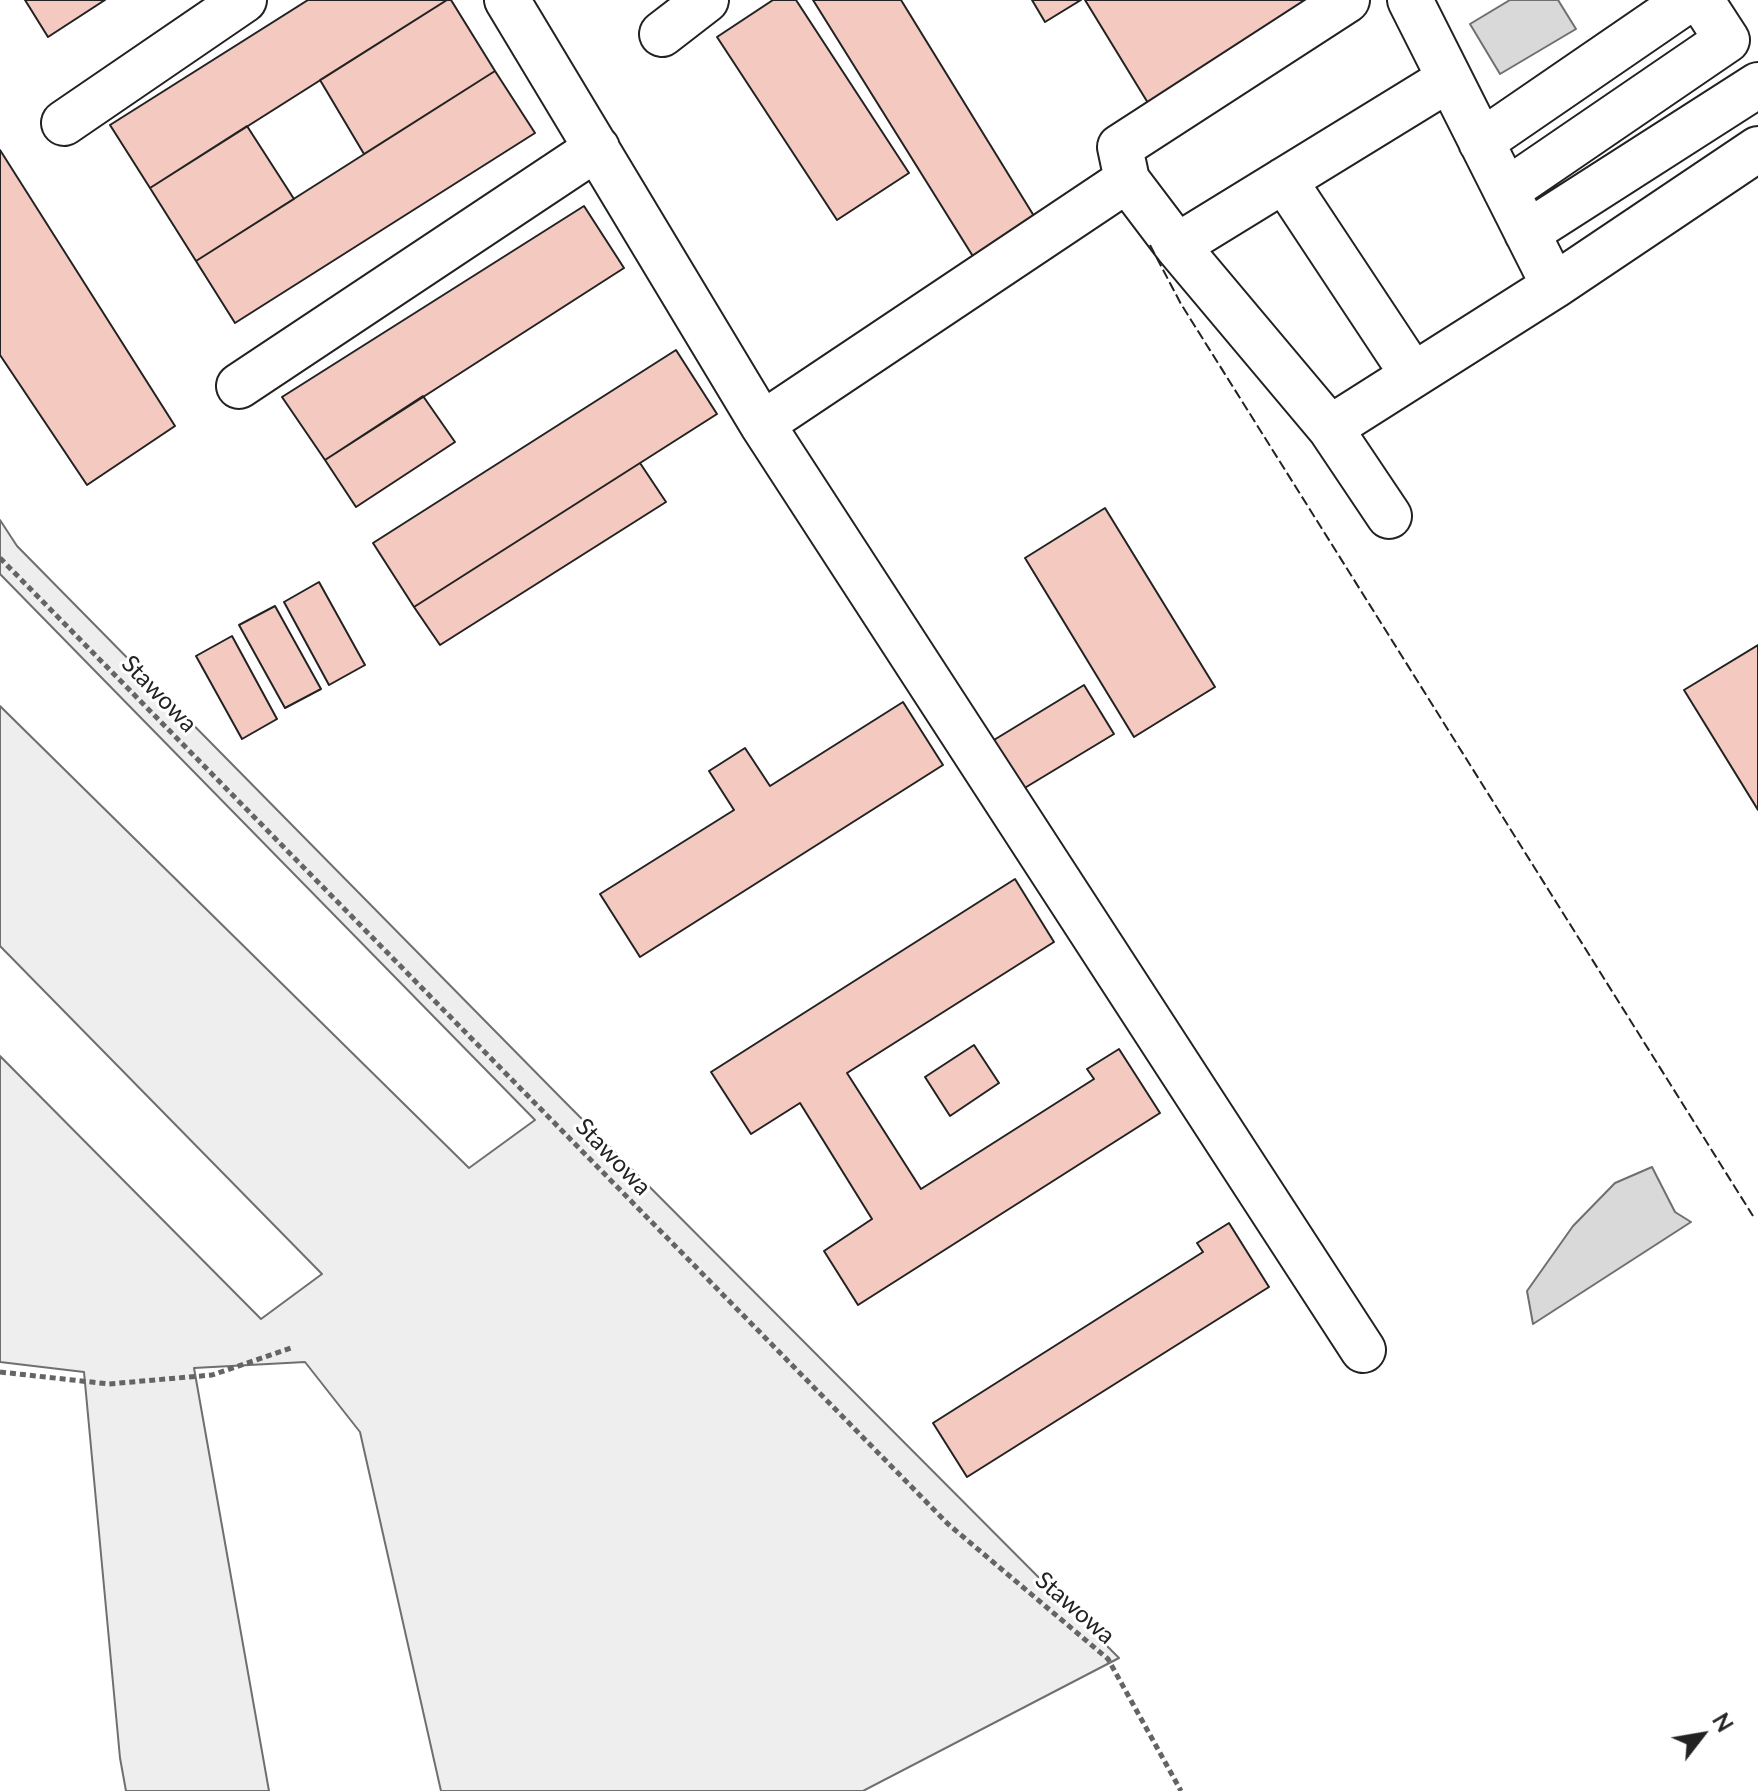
<!DOCTYPE html>
<html>
<head>
<meta charset="utf-8">
<style>
	body { margin:0 }
	#map { position:relative; width:1758px; height:1791px; overflow:hidden; background:#fff; font-family:Lato,sans-serif }
	canvas { display:block }
	.north { position:absolute; left:1662px; top:1695px; width:80px; height:80px; -webkit-text-stroke:6px #fff; paint-order:stroke; rotate:59deg; font-size:22px; font-weight:700; line-height:32px; text-align:center; color:#222 }
	.north::after { content:''; display:block; margin:auto; width:28px; height:36px; background:#222; clip-path:polygon(50% 0,100% 100%,50% 72%,0 100%) }
</style>
</head>
<body>
<div id="map">
<canvas width="1758" height="1791"></canvas>
<div class="north">N</div>
</div>
<script>
const ctx = document.querySelector('canvas').getContext('2d');
ctx.lineJoin = 'round';
function fill(path, color) {
  ctx.fillStyle = color;
  ctx.fill(path, 'evenodd');
}
function trace(path, color, width, dash) {
  ctx.strokeStyle = color;
  ctx.lineWidth = width;
  ctx.lineCap = dash ? 'butt' : 'round';
  ctx.setLineDash(dash || []);
  ctx.stroke(path);
}
function label(font, color, halo, rows, align = 'center') {
  ctx.font = font + ' Lato,sans-serif';
  ctx.lineWidth = 6;
  ctx.setLineDash([]);
  ctx.textBaseline = 'middle';
  ctx.strokeStyle = halo;
  ctx.fillStyle = color;
  for (const [text, x, y, turn = 0] of rows) {
    ctx.save();
    ctx.translate(x, y);
    ctx.rotate((+turn || 0) * Math.PI / 180);
    ctx.textAlign = isNaN(turn) ? turn : align;
    if (halo) ctx.strokeText(text, 0, 0);
    ctx.fillText(text, 0, 0);
    ctx.restore();
  }
}
const green = new Path2D(`
	M0,520L17,546L563,1100L1119,1658L863,1791H441L360,1432L305,1362L194,1368L269,1791H126L120,1758L84,1372L0,1362V1056L261,1319L322,1274L0,946V706L469,1168L535,1120L0,574Z`);
fill(green, '#eee');
trace(green, '#6f6f6f', 2);
const water = new Path2D(`
	M1510,0H1558L1576,29L1500,74L1470,24Z
	M1652,1167L1675,1212L1691,1222L1533,1324L1527,1291L1573,1226L1615,1183Z`);
fill(water, '#d9d9d9');
trace(water, '#6f6f6f', 2);
const building = new Path2D(`
	M25,0H105L48,37Z
	M308,0H447L150,188L110,125Z
	M447,0H451L495,71L364,154L320,80Z
	M773,0H796L909,173L837,220L717,37Z
	M813,0H901L1042,229L979,266Z
	M1032,0H1081L1045,22Z
	M1085,0H1313L1148,103Z
	M495,71L535,133L235,323L196,261Z
	M247,126L294,199L196,261L150,188Z
	M0,150L175,426L87,485L0,355Z
	M584,206L624,268L325,460L282,397Z
	M676,350L717,414L414,607L373,543Z
	M423,396L455,442L356,507L325,460Z
	M640,463L666,502L440,645L414,607Z
	M1105,508L1215,687L1134,737L1025,558Z
	M319,582L365,665L329,685L284,602Z
	M275,606L321,689L285,708L239,625Z
	M232,636L277,719L242,739L196,656Z
	M1758,645V810L1684,690Z
	M1084,685L1114,734L1018,792L989,743Z
	M903,702L943,765L640,957L600,894L734,810L709,771L745,748L770,786Z
	M1015,879L1054,942L847,1073L921,1189L1094,1079L1087,1069L1119,1049L1160,1113L858,1305L824,1251L872,1219L800,1103L751,1134L711,1072Z
	M974,1045L999,1083L950,1116L925,1077Z
	M1229,1223L1269,1287L967,1477L933,1423L1203,1252L1197,1243Z`);
fill(building, '#f3c9c0');
trace(building, '#222', 2);
const minor = new Path2D(`
	M507,0L762,424L1363,1350
	M662,34L706,0
	M64,123L244,0
	M1481,142L1688,0
	M1127,180L1177,246L1449,79
	M1284,180L1413,375
	M1506,191L1727,40L1701,0
	M1527,233L1758,85
	M1177,246L1330,428
	M1554,286L1758,149
	M239,386L597,148
	M762,424L1127,180L1120,147L1347,0
	M1389,516L1330,428L1554,286L1410,0`);
trace(minor, '#222', 48);
trace(new Path2D(`
	M0,558L948,1524L1108,1659L1181,1791
	M0,1372L109,1384L212,1375L291,1348`), '#646464', 5, [6, 4]);
trace(minor, '#fff', 44);
trace(new Path2D(`
	M1150,245L1181,304L1753,1216`), '#222', 2, [10, 4]);
label('24px', '#222', '#fff', [
	["Stawowa",159,694,46],
	["Stawowa",613,1157,46],
	["Stawowa",1075,1608,41]
]);
</script>
</body>
</html>
